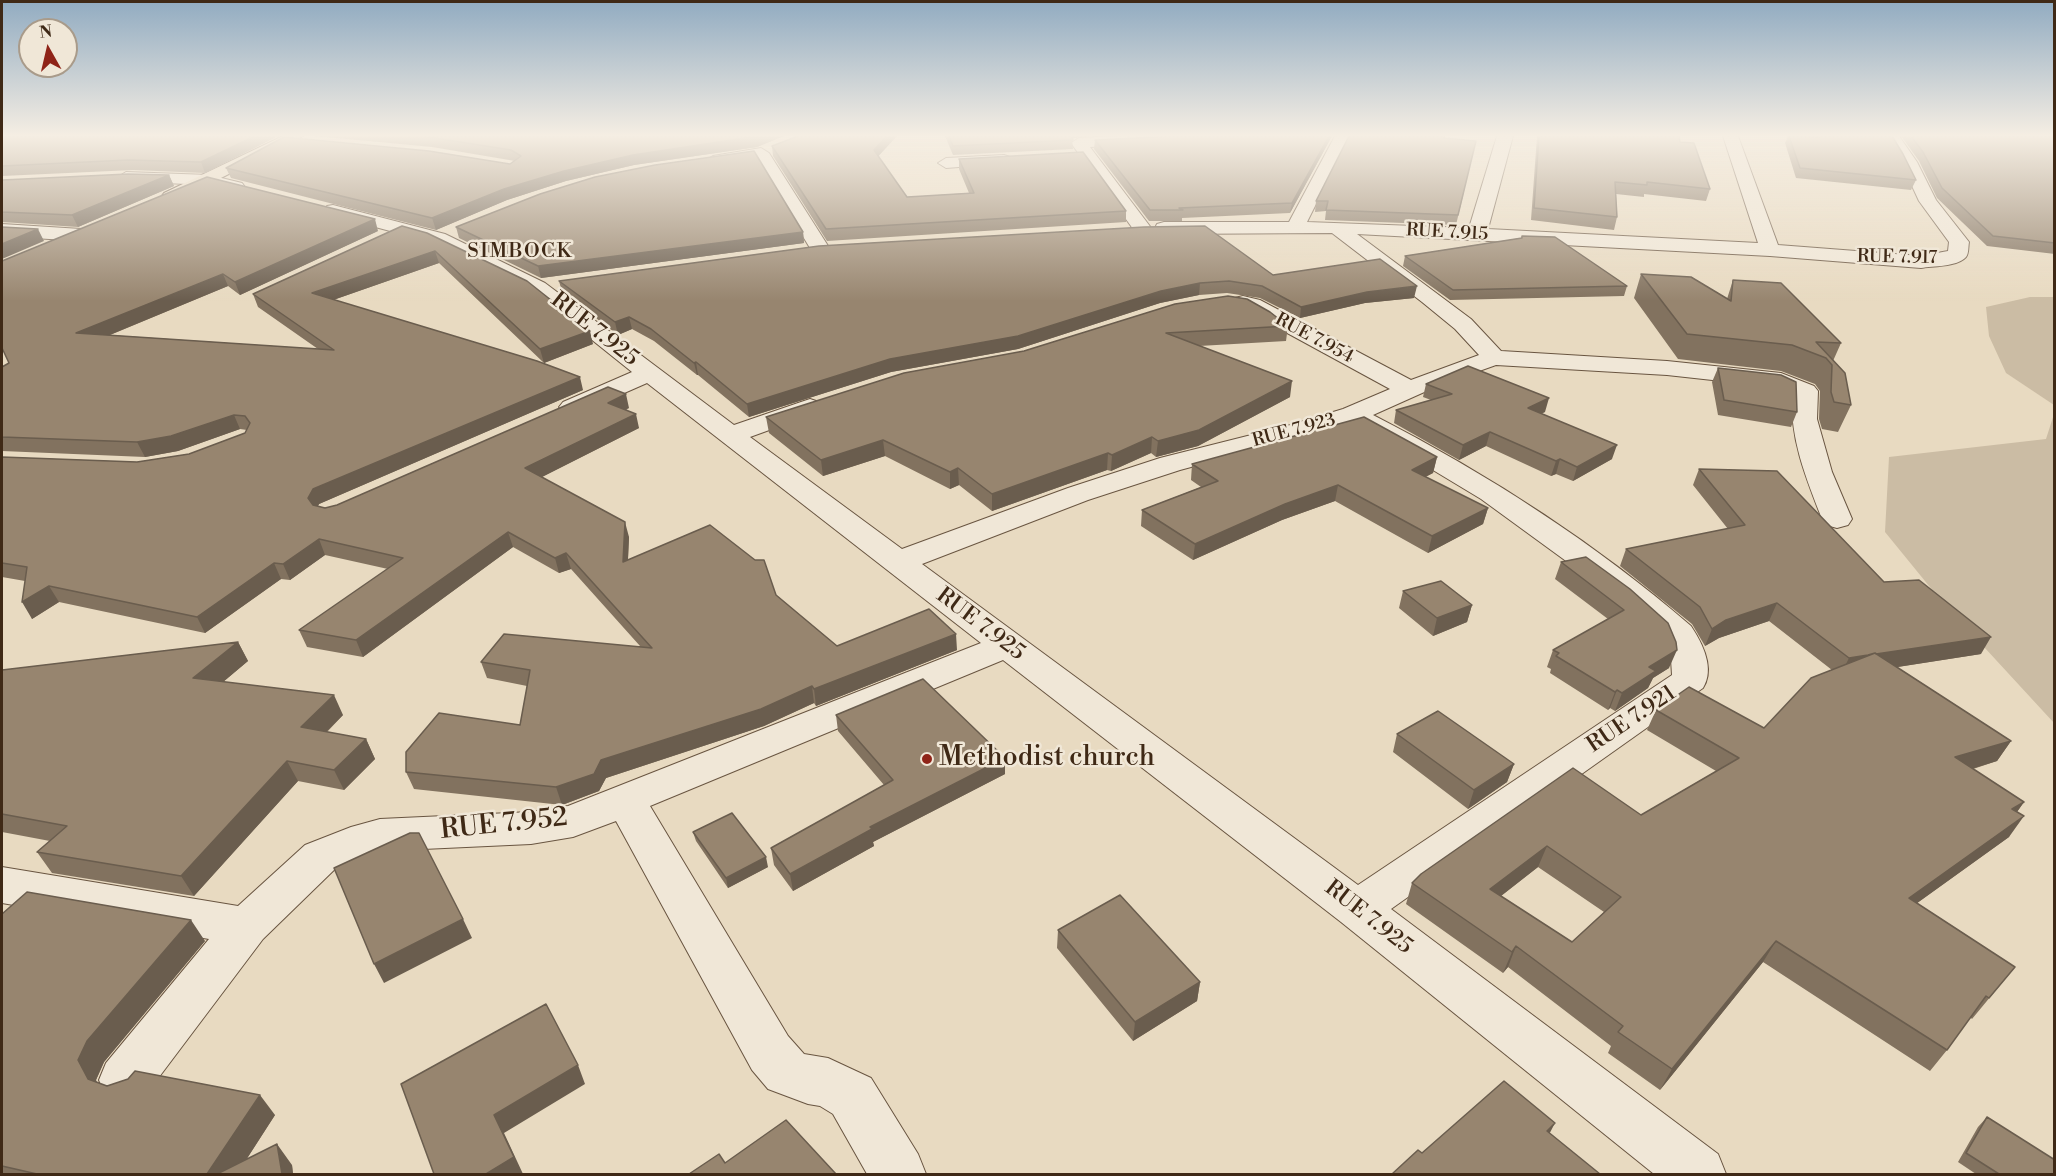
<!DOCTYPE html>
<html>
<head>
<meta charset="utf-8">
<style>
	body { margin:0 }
	#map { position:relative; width:2056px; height:1176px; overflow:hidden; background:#e8dac1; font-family:"Libre Bodoni",serif }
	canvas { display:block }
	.frame { position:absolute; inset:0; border:3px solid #3f2916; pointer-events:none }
	.north { position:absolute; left:18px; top:18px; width:60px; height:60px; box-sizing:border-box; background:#f0e7d7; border:2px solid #a99b8a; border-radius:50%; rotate:352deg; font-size:16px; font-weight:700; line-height:24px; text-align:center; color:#3f2916 }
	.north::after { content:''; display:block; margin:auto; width:21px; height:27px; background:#8f2418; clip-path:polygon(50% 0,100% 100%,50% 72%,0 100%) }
</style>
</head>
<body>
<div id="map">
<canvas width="2056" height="1176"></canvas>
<div class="frame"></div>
<div class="north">N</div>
</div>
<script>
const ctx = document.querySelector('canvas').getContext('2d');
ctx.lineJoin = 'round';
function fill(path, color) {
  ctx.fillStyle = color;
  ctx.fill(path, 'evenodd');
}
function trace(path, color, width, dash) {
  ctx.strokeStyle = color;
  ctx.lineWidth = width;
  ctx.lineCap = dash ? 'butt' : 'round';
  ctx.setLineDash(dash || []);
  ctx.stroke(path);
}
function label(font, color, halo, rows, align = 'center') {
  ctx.font = font + ' "Libre Bodoni",serif';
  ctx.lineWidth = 5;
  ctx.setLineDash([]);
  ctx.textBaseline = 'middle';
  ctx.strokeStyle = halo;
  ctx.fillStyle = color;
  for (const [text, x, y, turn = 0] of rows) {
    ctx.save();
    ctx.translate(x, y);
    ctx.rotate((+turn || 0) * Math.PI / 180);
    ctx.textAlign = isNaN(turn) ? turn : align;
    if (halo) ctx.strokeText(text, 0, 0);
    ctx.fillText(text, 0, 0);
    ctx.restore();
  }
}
fill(new Path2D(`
	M2030,297H2054V405L2006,373L1989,336L1986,307Z
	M2054,414V723L1938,597L1885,532L1889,457L2046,439Z`), '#cbbca4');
const minor = new Path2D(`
	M1119,136H1231L1224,141L1090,147L1152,229L1150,233H1136L1071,143L1079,138Z
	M1335,136H1350L1307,222L1469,228L1497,136H1513L1488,229L1758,243L1723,136H1738L1778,245L1921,256L1948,251L1949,242L1919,201L1901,162L1884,136H1899L1917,162L1936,200L1969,242C1968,247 1969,253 1966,257C1957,267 1933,266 1921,268L1770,256L1357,234L1471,319L1501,351L1667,361L1781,373L1814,386L1818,391L1817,419L1832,472L1852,519L1848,525L1837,528L1826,525L1822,519C1806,478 1790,439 1792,395L1776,387L1667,375L1496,365L1440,385L1373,415C1486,473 1595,543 1691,626C1703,644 1715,669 1703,688L1391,909L1718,1154L1726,1174H1654L1341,922L1003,660L650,806L788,1036L804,1054L828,1058L871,1078L918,1154L926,1174H867L833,1114L820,1106L808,1104L768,1089L752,1070L616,821L573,837L531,844L380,851L335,869L263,939L144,1097L125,1104L106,1097L99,1080L106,1063L209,939L2,903V867L238,906L305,845L351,827L380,819L531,812L568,806L981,643L647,383L581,412L572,415L563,412L559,407L563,402L632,372L531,291L431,242L327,214L324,210L327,206L333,205L445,234L545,283L734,425L801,402L810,399L819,402L823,407L819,412L750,437L902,549L1068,488L1160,458L1287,426L1343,409L1390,389L1245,310L1235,308L1232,303L1235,298L1243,296L1260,300L1411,380L1479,355L1455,329L1422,302L1332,233L1164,234L1157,232L1155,228L1157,224L1164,222H1289ZM1350,424L1413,458L1481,499L1625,604L1663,639L1671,659L1672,675L1358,885L922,564L1088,500L1180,470Z
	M761,148L769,153L830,249L827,253H813L756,159L713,166L705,161L713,156Z
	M1004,155L1010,157L1012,160L1010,163L946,168L938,163L946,158Z
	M126,172L209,175L242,183L245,187L242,191L236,192L209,185L120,181L118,177Z
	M2,224L81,229L88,231L91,235L88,239L81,241L2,236Z`);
const major = new Path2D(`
	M283,136H303L176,201H164L161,197L164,193Z`);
trace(minor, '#695541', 2);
trace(major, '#3f2916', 2);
fill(minor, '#f0e7d7');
fill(major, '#e8dac1');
fill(new Path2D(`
	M2,136H278L205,173L133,170L2,176Z
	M314,136H784L757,147L634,165L566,181L507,200L436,230L231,178L226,168L510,164L515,161L432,147Z
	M945,136H1089L1074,138L1072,139L1073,149L953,155Z
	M1175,136H1332L1290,213L1182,218V221H1149L1094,149L1095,140Z
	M1537,136H1679L1680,142L1710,189L1706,201L1644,194V197L1616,194L1617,217L1614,230L1531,220Z
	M1788,136H1892L1916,180L1911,190L1796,178L1785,143Z
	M1901,136H2055V254L1987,246L1937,198L1919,161Z
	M1444,138L1476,141L1456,225L1325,220L1326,211L1315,212L1316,201Z
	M772,146L878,156L907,197L969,193L959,169V159L1126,211V222L827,241L773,156Z
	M169,175L174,186L78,227L2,222V180Z
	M402,226L593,344L544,363L439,263L333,300L583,390L319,504L318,506L325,508L337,505L629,408L626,410L639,428L542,477L629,537L628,560L776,595L837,646L957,650L816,706L814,703L764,726L606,778L599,791L562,805L414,789L406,772L520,725L527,686L487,678L481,662L640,646L571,569L559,573L513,547L363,657L307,647L299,630L388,569L325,555L290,580L281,579L205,633L59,602L32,619L25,581L2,577V457L137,462L189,454L245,433L247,430L240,429L178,451L145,457L2,451V367L9,363L2,261L378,231L240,295L228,286L110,335L318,349L258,307L253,294Z
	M456,227L803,232L804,243L541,278L459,238Z
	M1522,236L1627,286L1624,296L1450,300L1403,266L1405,256L1521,238Z
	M1641,274L1727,299L1733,280L1841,343L1833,361L1851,405L1838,432L1822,429L1819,419L1820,391L1815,384L1781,371L1678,359L1634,298Z
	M1273,275L1414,298L1365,303L1300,318L1260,298L1227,293L1199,295L1160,303L1018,349L891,372L749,417L698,375H697L654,341L632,329L618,335L562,292L559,281Z
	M1175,304L1288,326L1286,341L1199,346L1290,397L1198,446L1156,457L1151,453L1111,471L1107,470L992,511L959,485L950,489L885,456L823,476L769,433L766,417L1024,351Z
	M1718,368L1797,412L1791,427L1718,415L1712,382Z
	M1426,384L1545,412L1541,413L1612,459L1573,481L1556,474L1551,476L1486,446L1459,460L1394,423L1396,410L1431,400L1423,397Z
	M1437,457L1433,473L1425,477L1488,508L1483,524L1428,553L1335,501L1282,520L1193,560L1141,526L1142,510L1201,487L1191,480L1192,464Z
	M1699,469L1884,582L1981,654L1897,667L2011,741L1997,761L1973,769L2024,802L2017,812L2009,837L1917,903L2015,967L1972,1019L1970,1017L1947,1050L1930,1071L1763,962L1660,1090L1608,1053L1611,1046L1508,967L1503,973L1406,904L1412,883L1641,815L1716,771L1647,730L1656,710L1764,728L1832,670L1769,621L1719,638L1705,646L1692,624L1620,566L1626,549L1728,529L1693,485ZM1538,867L1604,912L1572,942L1501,896Z
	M1586,557L1669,668L1653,678L1648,688L1615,711L1610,708L1608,710L1550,673L1551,669L1547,667L1553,650L1608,619L1555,579L1561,562Z
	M1403,591L1472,605L1467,622L1433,636L1399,608Z
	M238,642L248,661L223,682L343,715L327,732L366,739L375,759L344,790L298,781L194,896L52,873L37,852L50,841L2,832V670Z
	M836,715L1005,774L873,842L874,846L793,891L774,865L771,848L884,785L838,731Z
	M1397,734L1514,764L1507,782L1468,809L1393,752Z
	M693,832L768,867L728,888L696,841Z
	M2,914L205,941L104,1062L96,1080V1082L107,1086L275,1115L246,1160L292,1165L293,1174H2Z
	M1058,930L1200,982L1197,1001L1133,1041L1057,948Z
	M1987,1117L2055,1174H1976L1958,1162L1978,1127Z`), '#82725f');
fill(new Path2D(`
	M255,136H278L205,173L201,162Z
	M758,136H784L757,147L634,165L566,181L507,200L436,230L432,218L504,189L564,171L633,155Z
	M887,136H897L875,160L874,150Z
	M1069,136H1089L1074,138L1072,140Z
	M1329,136H1332L1290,213L1292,203Z
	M169,175L174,186L78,227L72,215Z
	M375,219L378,231L240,295L235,282Z
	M38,229L44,241L2,259V244Z
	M803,232L804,243L541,278L538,266Z
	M435,251L439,263L316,306L312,293Z
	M223,274L228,286L83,346L76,333Z
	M1200,283L1199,295L1160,303L1018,349L891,372L749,417L747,404L890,359L1161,291Z
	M1417,286L1414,298L1365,303L1300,318L1301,307L1367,292Z
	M629,317L632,329L618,335L615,322Z
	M590,331L593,344L544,363L540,349Z
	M696,362L698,375H697L694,363Z
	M580,377L583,390L319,504L314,513L308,498L313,489Z
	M1292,381L1290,397L1198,446L1156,457L1158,441Z
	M626,394L629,408L611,417L608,403Z
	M1549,398L1545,412L1524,422L1528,408Z
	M636,414L639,428L530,483L525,468Z
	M234,415L240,429L178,451L145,457L137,442Z
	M1490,432L1486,446L1459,460L1463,445Z
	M1152,437L1151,453L1111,471L1112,455Z
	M883,440L885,456L823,476L821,460Z
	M1617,445L1612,459L1573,481L1577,467Z
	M1108,453L1107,470L992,511V494Z
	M1437,457L1433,473L1408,486L1412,470Z
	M1560,459L1556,474L1551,476L1556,461Z
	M958,468L959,485L950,489V472Z
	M1338,485L1335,501L1282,520L1193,560L1195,544L1285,504Z
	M1488,508L1483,524L1428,553L1432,536Z
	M625,522L629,537L627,578L623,562Z
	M508,532L513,547L363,657L356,640Z
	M319,539L325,555L290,580L283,564Z
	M566,553L571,569L559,573L555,558Z
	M274,563L281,579L205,633L197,617Z
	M49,586L59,602L32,619L22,602Z
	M1777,603L1769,621L1719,638L1705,646L1712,629L1726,620Z
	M1472,605L1467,622L1433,636L1437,618Z
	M956,634L957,650L816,706L814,689Z
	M1991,637L1981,654L1840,676L1849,658Z
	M238,642L248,661L204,698L193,678Z
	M1677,650L1669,668L1653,678L1648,688L1615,711L1622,693L1649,667Z
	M812,686L814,703L764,726L606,778L599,791L562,805L556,787L601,760Z
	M1617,690L1610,708L1608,710L1615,692Z
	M334,695L343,715L311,747L301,727Z
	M366,739L375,759L344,790L334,770Z
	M2011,741L1997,761L1942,778L1955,757Z
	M1005,758V774L873,842L874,846L793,891L790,874L870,827Z
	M287,761L298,781L194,896L181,876Z
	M1514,764L1507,782L1468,809L1474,790Z
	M2024,802L2009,823L2012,809Z
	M2024,816L2009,837L1895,919L1909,898Z
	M1547,846L1538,867L1483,910L1490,889Z
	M766,857L768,867L728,888L726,878Z
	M463,919L472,938L384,983L374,964Z
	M191,920L205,941L104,1062L96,1080L105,1099L88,1079L78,1060L87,1041Z
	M1776,941L1763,962L1660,1090L1672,1069Z
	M1516,946L1508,967L1503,973L1512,952Z
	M1200,982L1197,1001L1133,1041L1135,1022Z
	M578,1065L585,1084L504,1133L523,1174H486L494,1115Z
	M260,1095L275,1115L237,1174H207Z
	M1555,1123L1543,1146L1547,1131Z
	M277,1144L292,1165L293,1174H282Z`), '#6a5d4e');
const building = new Path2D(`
	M2,136H255L201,162L128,160L2,166Z
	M422,136H758L633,155L564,171L504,189L432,218L226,168L284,137L429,151L510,164L521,156L511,150Z
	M798,136H887L874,150L907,197L974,193L959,159L1083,152L1126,211L826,229L772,146Z
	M949,136H1071L1073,140L953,146Z
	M1175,136H1329L1292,203L1179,208L1183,210H1150L1095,140Z
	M1349,136H1444V138L1476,141L1458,215L1326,210L1328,201H1316Z
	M1539,136H1679L1680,142L1694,143L1710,189L1647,182V185L1615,182L1617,217L1534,208Z
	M1789,136L1820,137L1819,136H1892L1903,154L1916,180L1800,168Z
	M1911,136H2055V243L1993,236L1942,188L1923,152Z
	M754,151L803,232L538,266L456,227L540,194L595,177L655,165Z
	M128,174L169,175L72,215L2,212V180Z
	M207,177L375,219L235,282L223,274L76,333L334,350L253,294L402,226L427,233L527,281L590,331L540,349L435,251L312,293L537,361L580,377L313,489L308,498L313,505L325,508L337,505L608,387L626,394L608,403L636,414L525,468L625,522L623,562L710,525L755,560H764L776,595L837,646L929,609L956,634L814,689L812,686L761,709L601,760L594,774L556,787L406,772V752L439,713L520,725L530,670L481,662L504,634L652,648L566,553L555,558L508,532L356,640L299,630L403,558L319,539L283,564L274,563L197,617L49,586L22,602L27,567L2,563V457L137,462L189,454L245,433L250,423L245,416L234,415L171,436L137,442L2,437V367L9,363L2,348V261Z
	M1205,226L1273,275L1380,259L1417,286L1367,292L1301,307L1262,286L1229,281L1200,283L1161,291L1018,336L890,359L747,404L696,362L694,363L651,329L629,317L615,322L559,281L819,246L1144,227Z
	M2,227L38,229L2,244Z
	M1522,236L1555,237L1627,286L1453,290L1405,256L1522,238Z
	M1641,274L1691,277L1731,301L1733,280L1781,283L1841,343L1816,342L1845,373L1851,405L1834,402L1831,392L1832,365L1826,358L1792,345L1687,334Z
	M1228,296L1247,299L1270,312L1288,326L1166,333L1292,381L1199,430L1158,441L1152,437L1112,455L1108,453L992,494L958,468L950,472L883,440L821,460L766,417L904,373L1024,351L1175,304Z
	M1468,366L1549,398L1528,408L1617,445L1577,467L1560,459L1556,461L1490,432L1463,445L1396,410L1452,394L1426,384Z
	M1718,368L1781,375L1796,382L1797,412L1724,400Z
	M1364,417L1437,457L1412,470L1488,508L1432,536L1338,485L1285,504L1195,544L1142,510L1218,481L1192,464Z
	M1699,469L1777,471L1884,582L1919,580L1991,637L1876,654L1875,653L1868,655L1849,658L1777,603L1726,620L1712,629L1700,607L1626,549L1745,525Z
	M1586,557L1630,589L1668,623L1676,642L1677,650L1649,667L1656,671L1622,693L1617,690L1615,692L1556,656L1559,653L1553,650L1624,610L1561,562Z
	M1441,581L1472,605L1437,618L1403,591Z
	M238,642L193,678L334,695L301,727L366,739L334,770L287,761L181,876L37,852L67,826L2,814V670Z
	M1875,653L2011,741L1955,757L2024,802L2012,809L2024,816L1909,898L2015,967L1989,998L1986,996L1947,1050L1776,941L1672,1069L1618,1032L1623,1026L1516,946L1512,952L1412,883L1421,874L1573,768L1641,815L1739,758L1656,710L1689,687L1764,728L1811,678ZM1547,846L1621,897L1572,942L1490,889Z
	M923,679L1005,758L870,827L872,829L790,874L771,848L893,780L836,715Z
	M1438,711L1514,764L1474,790L1397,734Z
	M732,813L766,857L726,878L693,832Z
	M410,833H419L463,919L374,964L334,868Z
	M27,892L191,920L87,1041L78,1060L88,1079L107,1086L128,1079L135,1071L260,1095L207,1174H37L2,1166V914Z
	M1120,895L1200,982L1135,1022L1058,930Z
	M546,1004L578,1065L494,1115L514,1157L486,1174H434L401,1084Z
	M1504,1081L1555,1123L1547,1131L1600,1174H1392L1418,1150L1422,1153Z
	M1987,1117L2055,1160V1174H1999L1966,1153Z
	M786,1120L836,1174H689L719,1154L725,1163Z
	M277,1144L282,1174H217Z`);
fill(building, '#97856f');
trace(building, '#6a5d4e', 1.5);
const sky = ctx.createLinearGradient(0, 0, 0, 301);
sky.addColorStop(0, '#91abc1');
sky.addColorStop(0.45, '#f5eee3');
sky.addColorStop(1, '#f5eee300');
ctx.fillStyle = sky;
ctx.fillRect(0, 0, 2056, 301);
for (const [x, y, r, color] of [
	[927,759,6,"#8f2418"]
]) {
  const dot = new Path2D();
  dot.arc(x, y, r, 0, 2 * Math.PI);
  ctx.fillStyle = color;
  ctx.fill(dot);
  trace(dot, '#f0e7d7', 2);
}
label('18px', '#3f2916', '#f0e7d7', [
	["RUE 7.915",1447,233,3],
	["RUE 7.917",1897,258,1],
	["RUE 7.954",1314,339,28],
	["RUE 7.923",1294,431,-15]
]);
ctx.letterSpacing = '1.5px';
label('20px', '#3f2916', '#f0e7d7', [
	["SIMBOCK",520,252]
]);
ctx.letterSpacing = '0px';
label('22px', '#3f2916', '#f0e7d7', [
	["RUE 7.925",594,330,38],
	["RUE 7.925",980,625,37],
	["RUE 7.921",1632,720,-34],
	["RUE 7.925",1368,918,38]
]);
label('27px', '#3f2916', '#f0e7d7', [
	["Methodist church",939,759]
], 'left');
label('27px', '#3f2916', '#f0e7d7', [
	["RUE 7.952",504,825,-6]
]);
</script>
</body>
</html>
